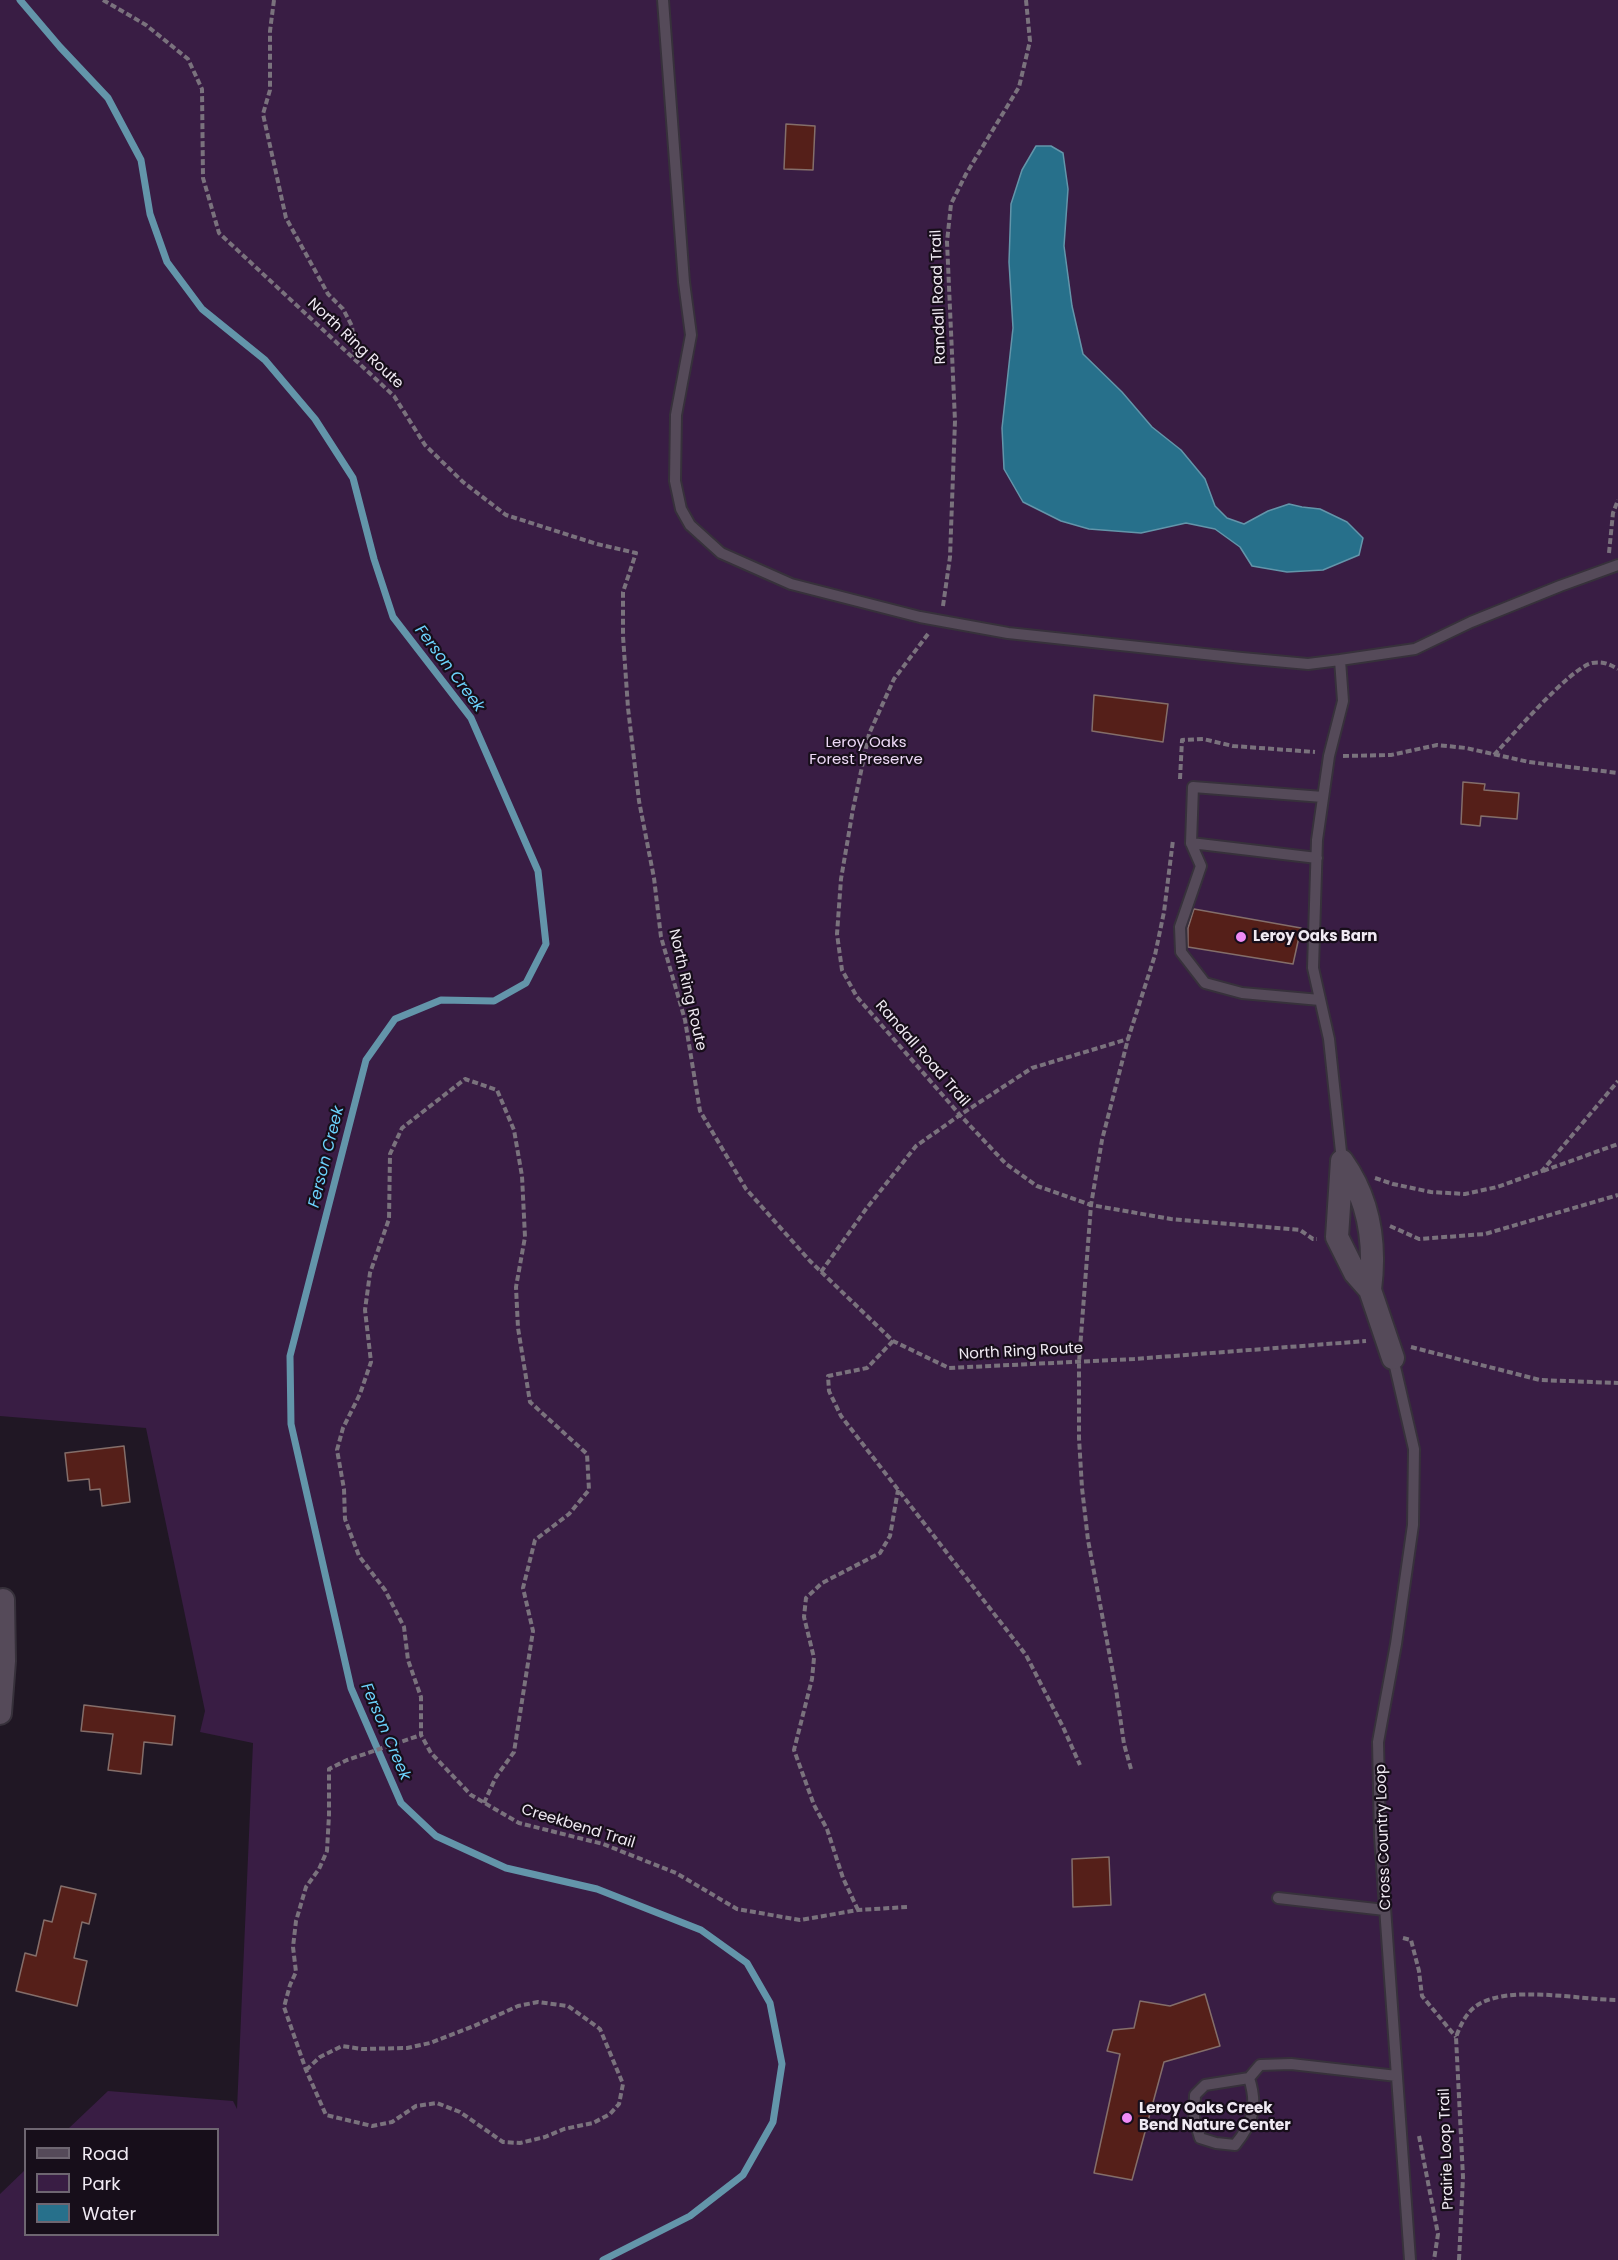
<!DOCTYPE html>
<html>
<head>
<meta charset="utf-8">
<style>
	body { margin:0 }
	#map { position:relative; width:1618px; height:2260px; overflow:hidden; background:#201724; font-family:Poppins,sans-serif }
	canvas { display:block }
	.legend { position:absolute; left:24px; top:2128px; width:195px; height:108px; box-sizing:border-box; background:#170e1a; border:2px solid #6e6671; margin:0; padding:8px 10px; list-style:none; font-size:18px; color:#f0eaf3 }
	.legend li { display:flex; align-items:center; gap:12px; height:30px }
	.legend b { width:30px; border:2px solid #6e6671 }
</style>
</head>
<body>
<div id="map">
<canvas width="1618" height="2260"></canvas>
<ul class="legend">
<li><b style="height:8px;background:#554a59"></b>Road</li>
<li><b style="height:16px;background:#391d44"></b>Park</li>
<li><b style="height:16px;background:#27708b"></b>Water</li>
</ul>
</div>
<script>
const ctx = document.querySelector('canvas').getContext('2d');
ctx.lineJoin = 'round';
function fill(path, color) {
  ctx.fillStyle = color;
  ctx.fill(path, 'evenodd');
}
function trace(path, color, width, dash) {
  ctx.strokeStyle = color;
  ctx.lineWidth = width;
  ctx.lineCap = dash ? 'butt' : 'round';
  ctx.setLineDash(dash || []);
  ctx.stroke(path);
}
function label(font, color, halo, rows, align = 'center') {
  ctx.font = font + ' Poppins,sans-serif';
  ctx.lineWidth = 4.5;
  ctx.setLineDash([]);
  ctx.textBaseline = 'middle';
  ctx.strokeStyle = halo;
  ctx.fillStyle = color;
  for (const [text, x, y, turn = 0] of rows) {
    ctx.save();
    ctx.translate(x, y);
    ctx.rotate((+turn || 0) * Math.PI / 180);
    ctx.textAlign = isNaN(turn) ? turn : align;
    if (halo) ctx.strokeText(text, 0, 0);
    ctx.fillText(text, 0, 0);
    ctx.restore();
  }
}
fill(new Path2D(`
	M0,0H1618V2260H0V2194L25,2170L26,2234H218V2130L68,2129L108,2091L233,2101L237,2109L253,1743L200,1732L205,1711L146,1428L0,1416Z`), '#391d44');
const water = new Path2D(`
	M1036,146H1051L1063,153L1068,189L1064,246L1072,306L1083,354L1122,392L1152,427L1181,450L1205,479L1215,506L1227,518L1244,524L1268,511L1289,504L1302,507L1320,509L1347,522L1363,538L1359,555L1323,570L1287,572L1252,566L1240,547L1215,529L1186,523L1141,533L1089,529L1061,521L1023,502L1004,469L1002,428L1013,328L1009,262L1011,204L1022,170Z`);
fill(water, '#27708b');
trace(water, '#6395aa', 1.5);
trace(new Path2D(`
	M20,0L60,47L108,98L141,160L150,214L167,262L202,309L265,360L315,419L353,478L374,559L393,617L471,718L538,871L546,944L526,983L494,1001L441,1000L395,1019L366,1060L290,1356L291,1424L351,1688L401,1803L436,1836L506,1868L597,1889L701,1930L747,1963L770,2003L782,2064L773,2122L743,2175L690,2216L603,2260`), '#6395aa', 7);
const building = new Path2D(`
	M786,124L815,126L813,170L784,169Z
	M1094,695L1168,704L1163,742L1092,731Z
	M1463,782L1485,784L1484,790L1519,793L1517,819L1481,816L1480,826L1461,824Z
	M1194,909L1301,928L1293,964L1188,947V928Z
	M124,1446L130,1502L102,1506L100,1489L90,1490L89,1479L68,1481L65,1453Z
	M84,1705L175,1716L172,1745L144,1742L141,1774L108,1770L113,1734L81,1731Z
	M1109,1857L1111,1905L1073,1907L1072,1859Z
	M61,1886L96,1894L89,1924L82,1922L74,1958L87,1961L77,2006L16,1991L25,1953L36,1956L44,1920L52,1922Z
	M1205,1994L1220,2046L1164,2062L1132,2180L1094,2173L1120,2054L1107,2051L1113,2030L1134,2028L1140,2001L1170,2006Z`);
fill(building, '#551f19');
trace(building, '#846e6a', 1.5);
const lane = new Path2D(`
	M663,0L684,282L691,335L676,415L675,481L681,509L690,525L721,553L791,584L920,617L1008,633L1242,658L1308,664L1340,660
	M1191,843L1201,866L1180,927L1181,952L1205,983L1242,993L1320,1000
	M1317,858L1191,843L1193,787L1323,797
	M1342,1161L1329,1039L1313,968L1317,840L1329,756L1343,701L1340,660L1415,649L1471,622L1560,586L1618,565
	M1393,1358L1414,1449L1413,1525L1396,1644L1378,1742L1380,1837L1410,2260
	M1278,1898L1385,1910
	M1249,2078C1258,2106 1253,2123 1235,2145L1216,2143L1200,2138L1194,2118L1195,2095L1205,2085L1249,2078L1260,2065L1291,2064L1397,2076`);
const street = new Path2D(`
	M1342,1161L1337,1237L1355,1273L1370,1290L1393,1358
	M1342,1161C1370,1200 1376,1244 1370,1290
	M0,1713L4,1661L3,1600`);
trace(lane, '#37313b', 14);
trace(street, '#37313b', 26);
trace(new Path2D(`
	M103,0L146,25L188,59L202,89L203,178L219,233L394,396L425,445L463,482L506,515L597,544L636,553L623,592V636L628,708L639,801L654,878L661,937L685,1020L700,1111L746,1189L810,1261L893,1341L949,1368L1134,1359L1366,1341
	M274,0L270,31V90L263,114L286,218L328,294L343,309L352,326L355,357
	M1609,553L1613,513L1618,500
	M943,606L950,557L955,421L947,242L951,204L966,174L1019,87L1030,41L1026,0
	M928,634L894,679L869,734L853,809L841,879L837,934L842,970L857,997L960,1115L1006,1164L1037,1186L1091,1205L1171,1219L1300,1230L1313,1239H1317
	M1494,755C1512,736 1570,668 1592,663C1603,661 1609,664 1618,669
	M1343,756L1391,755L1437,745L1466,748L1529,762L1618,773
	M1180,779L1182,740L1203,739L1233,746L1315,752
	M1543,1171L1618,1144
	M1375,1178L1393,1184L1431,1192L1465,1194L1497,1187L1542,1171L1618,1081
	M1390,1226L1419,1239L1485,1234L1618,1195
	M821,1272L866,1209L916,1146L960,1115L1032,1068L1128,1039
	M893,1341L867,1368L828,1376L829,1391L841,1416L1026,1655L1063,1727L1080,1765
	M1411,1347L1540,1380L1618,1383
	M1131,1769L1124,1744L1116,1689L1088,1540L1082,1488L1079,1438V1362L1091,1205L1102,1140L1128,1039L1155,955L1164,912L1173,840
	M484,1803L496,1777L514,1752L533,1631L523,1588L535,1540L569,1514L589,1490L587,1454L530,1402L518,1328L516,1287L525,1237L522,1176L514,1130L497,1090L465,1079L402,1128L390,1154L389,1219L370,1273L365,1310L371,1362L360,1394L343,1428L337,1450L344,1489L345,1519L359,1556L385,1590L404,1627L408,1660L421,1697V1735L431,1753L471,1795L519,1823L603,1844L676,1873L737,1909L800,1920L858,1910L907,1907
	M858,1910L843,1878L827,1829L814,1805L794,1750L812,1679L814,1658L804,1617L806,1598L822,1583L880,1553L890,1536L898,1490
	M1403,1938L1411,1940L1419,1971L1422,1996L1456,2037
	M306,2070L320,2057L342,2046L362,2049L407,2048L430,2043L474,2026L518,2006L538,2002L568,2006L600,2029L623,2084L619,2104L610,2114L593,2123L564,2129L545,2137L520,2143L503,2142L460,2112L437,2103L416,2106L392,2122L372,2126L326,2115L306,2070L284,2007L290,1985L296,1972L293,1947L296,1921L306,1887L319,1869L327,1851L329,1815V1769L347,1760L421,1735
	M1419,2136L1438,2234L1434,2260
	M1459,2260L1463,2177L1456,2037C1460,2026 1466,2013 1476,2006C1507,1984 1580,2000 1618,2000`), '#7a727d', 4, [6, 3]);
trace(lane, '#554a59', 10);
trace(street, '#554a59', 22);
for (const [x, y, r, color] of [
	[1241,937,6,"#ef8bf6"],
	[1127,2118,6,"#ef8bf6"]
]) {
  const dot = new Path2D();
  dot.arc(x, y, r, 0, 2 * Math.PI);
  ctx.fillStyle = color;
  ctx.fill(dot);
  trace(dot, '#170e1a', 2);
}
label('15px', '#f0eaf3', '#170e1a', [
	["Randall Road Trail",939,297,-92],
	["North Ring Route",355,344,43],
	["North Ring Route",687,990,77],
	["Randall Road Trail",922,1054,49],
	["North Ring Route",1021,1352,-3],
	["Creekbend Trail",578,1827,17],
	["Cross Country Loop",1384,1837,-92],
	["Prairie Loop Trail",1447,2149,-92]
]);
label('15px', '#edd9f6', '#170e1a', [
	["Leroy Oaks",866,743],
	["Forest Preserve",866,760]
]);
label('bold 15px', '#f0eaf3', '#170e1a', [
	["Leroy Oaks Barn",1253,937],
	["Leroy Oaks Creek",1139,2109],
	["Bend Nature Center",1139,2126]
], 'left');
label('italic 16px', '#6cd3fd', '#170e1a', [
	["Ferson Creek",449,669,53],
	["Ferson Creek",327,1157,-76],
	["Ferson Creek",385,1732,67]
]);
</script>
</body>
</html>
